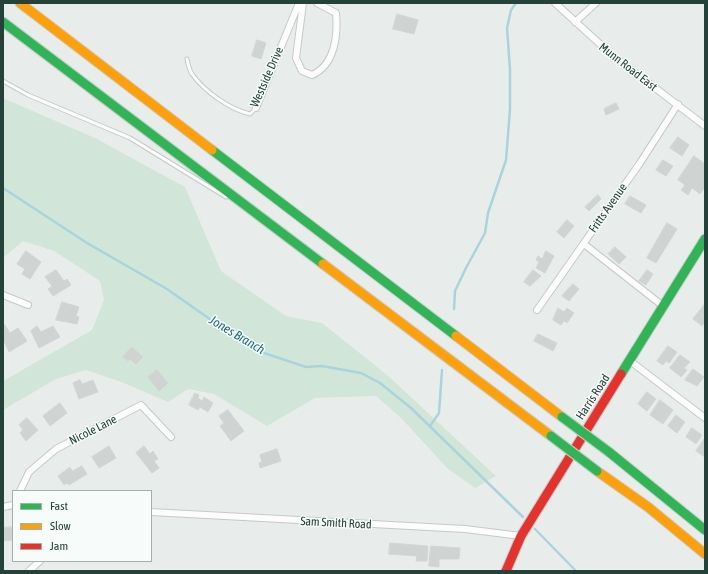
<!DOCTYPE html>
<html>
<head>
<meta charset="utf-8">
<style>
	body { margin:0 }
	#map { position:relative; width:708px; height:574px; overflow:hidden; background:#e8edeb; font-family:"Asap Condensed",sans-serif }
	canvas { display:block }
	.frame { position:absolute; inset:0; border:4px solid #24423a; pointer-events:none }
	.legend { position:absolute; left:12px; top:490px; width:140px; height:72px; box-sizing:border-box; background:#f7fbf9; border:1px solid #a3b1ad; margin:0; padding:5px 7px; list-style:none; font-size:12px; color:#24423a }
	.legend li { display:flex; align-items:center; gap:8px; height:20px }
	.legend b { width:20px; border:1px solid #a3b1ad }
</style>
</head>
<body>
<div id="map">
<canvas width="708" height="574"></canvas>
<div class="frame"></div>
<ul class="legend">
<li><b style="height:5px;background:#30b455"></b>Fast</li>
<li><b style="height:5px;background:#ff9f0a"></b>Slow</li>
<li><b style="height:5px;background:#e5322d"></b>Jam</li>
</ul>
</div>
<script>
const ctx = document.querySelector('canvas').getContext('2d');
ctx.lineJoin = 'round';
function fill(path, color) {
  ctx.fillStyle = color;
  ctx.fill(path, 'evenodd');
}
function trace(path, color, width, dash) {
  ctx.strokeStyle = color;
  ctx.lineWidth = width;
  ctx.lineCap = dash ? 'butt' : 'round';
  ctx.setLineDash(dash || []);
  ctx.stroke(path);
}
function label(font, color, halo, rows, align = 'center') {
  ctx.font = font + ' "Asap Condensed",sans-serif';
  ctx.lineWidth = 3;
  ctx.setLineDash([]);
  ctx.textBaseline = 'middle';
  ctx.strokeStyle = halo;
  ctx.fillStyle = color;
  for (const [text, x, y, turn = 0] of rows) {
    ctx.save();
    ctx.translate(x, y);
    ctx.rotate((+turn || 0) * Math.PI / 180);
    ctx.textAlign = isNaN(turn) ? turn : align;
    if (halo) ctx.strokeText(text, 0, 0);
    ctx.fillText(text, 0, 0);
    ctx.restore();
  }
}
fill(new Path2D(`
	M3,98L95,138L185,187L221,271L286,316L322,323L386,374L496,476L475,488L447,468L402,419L376,396L315,398L267,426L214,394L188,389L168,402L124,383L86,370L56,379L3,410V381L92,330L104,300L100,281L54,251L23,241L3,258Z`), '#d1e6d8');
trace(new Path2D(`
	M3,188L87,243L167,289L241,341L264,353L306,367L322,366L361,373L380,383L411,408L523,517
	M454,309L455,291L466,268L485,233L488,213L506,160L510,109V69L507,28L511,10L516,3
	M430,426L439,413L442,370
	M535,529L576,571`), '#a9d4db', 2.5);
const building = new Path2D(`
	M397,14L418,20L414,34L393,29Z
	M257,40L266,43L261,59L252,56Z
	M616,103L619,109L606,115L604,109Z
	M678,137L689,145L682,156L670,148Z
	M694,156L705,164V187L700,194L692,188L688,195L681,190L685,185L678,180Z
	M663,160L673,166L666,176L656,170Z
	M598,195L601,199L589,211L585,207Z
	M630,196L646,205L641,213L625,204Z
	M567,220L574,226L564,238L557,232Z
	M667,223L677,229L656,263L647,258Z
	M615,247L626,257L619,264L608,254Z
	M26,251L41,262L30,279L22,274L25,269L17,264Z
	M546,251L554,256L545,273L536,268L539,262L536,260L538,256L542,259Z
	M56,270L64,281L67,279L71,285L53,296L48,289L52,286L45,277Z
	M533,270L541,276L530,286L524,282Z
	M647,270L653,274L646,285L639,281Z
	M573,284L579,289L569,301L562,296Z
	M62,302L79,307L76,316L79,317L77,324L56,320Z
	M704,305L705,321L702,326L693,319Z
	M558,308L564,312L567,308L574,313L567,323L564,321L561,325L553,320Z
	M5,325L10,333L18,328L27,341L9,352L3,339V326Z
	M37,326L41,332L53,326L60,337L39,348L31,331Z
	M538,334L557,343L553,351L534,341Z
	M668,346L677,352L669,363L666,361L663,365L657,361Z
	M132,347L143,357L136,364L130,359L128,361L123,357Z
	M680,355L690,362L684,368L687,370L681,377L670,368Z
	M693,369L704,377L697,386L685,380Z
	M157,370L168,383L159,391L148,377Z
	M80,380L82,384L93,380L98,392L79,399L73,383Z
	M647,392L656,399L647,411L638,404Z
	M195,393L199,395L198,398L202,401L204,397L213,403L208,412L200,407L198,410L189,405Z
	M660,400L673,410L663,424L650,415Z
	M60,403L67,413L50,426L43,416Z
	M228,410L244,431L231,441L220,426L224,423L219,416Z
	M676,415L685,422L677,433L668,426Z
	M27,418L38,430L26,441L20,433L23,430L19,425Z
	M692,428L702,435L696,444L686,437Z
	M705,438V457L696,451Z
	M109,446L116,458L99,468L92,457Z
	M144,446L150,454L153,451L158,459L154,461L159,468L152,473L136,453Z
	M277,449L281,461L260,468L259,463L262,462L260,455Z
	M82,466L87,474L69,485L67,483L64,485L58,476L70,467L72,471Z
	M13,527V540L3,541V528Z
	M390,543L428,546L427,561H416L417,556L389,554Z
	M431,546L460,548L459,559H439V567L429,566Z`);
fill(building, '#cfd4d2');
trace(building, '#d1d6d4', 1);
const lane = new Path2D(`
	M187,59C188,63 189,70 192,74C204,91 229,109 250,114L256,108
	M3,81L28,95L130,138L226,197`);
const street = new Path2D(`
	M303,3L296,58L302,71L312,75C335,65 338,35 336,13L317,3
	M555,3L612,55L705,126
	M575,22L596,3
	M256,108L299,3
	M584,244L663,306
	M3,295L28,305
	M537,310L640,163L678,104
	M630,361L705,418
	M20,491L29,472L56,449L141,405L171,437
	M3,507L13,505
	M151,512L465,529L521,536
	M29,571L40,561`);
const fast = new Path2D(`
	M3,22L323,264
	M212,150L456,336
	M621,374L705,239
	M609,452L705,530`);
const slow = new Path2D(`
	M20,3L212,150
	M323,264L551,436
	M456,336L562,417
	M597,471L648,507L705,554`);
const jam = new Path2D(`
	M506,571L521,536L621,374`);
trace(lane, '#c5cac8', 5);
trace(street, '#c5cac8', 8);
trace(fast, '#c3cbc8', 11);
trace(slow, '#c3cbc8', 11);
trace(jam, '#c3cbc8', 11);
trace(lane, '#fcfcfc', 3);
trace(street, '#fcfcfc', 6);
trace(fast, '#30b455', 9);
trace(slow, '#ff9f0a', 9);
trace(jam, '#e5322d', 9);
const fastBridge = new Path2D(`
	M562,417L609,452
	M551,436L597,471`);
trace(fastBridge, '#c3ccc9', 11, []);
trace(fastBridge, '#30b455', 9);
label('12px', '#24423a', '#f7fbf9', [
	["Munn Road East",628,67,38],
	["Westside Drive",267,77,-66],
	["Fritts Avenue",608,208,-55],
	["Harris Road",593,397,-57],
	["Nicole Lane",93,430,-27],
	["Sam Smith Road",336,523,3]
]);
label('italic 13px', '#1c6f80', '#f7fbf9', [
	["Jones Branch",237,335,31]
]);
</script>
</body>
</html>
